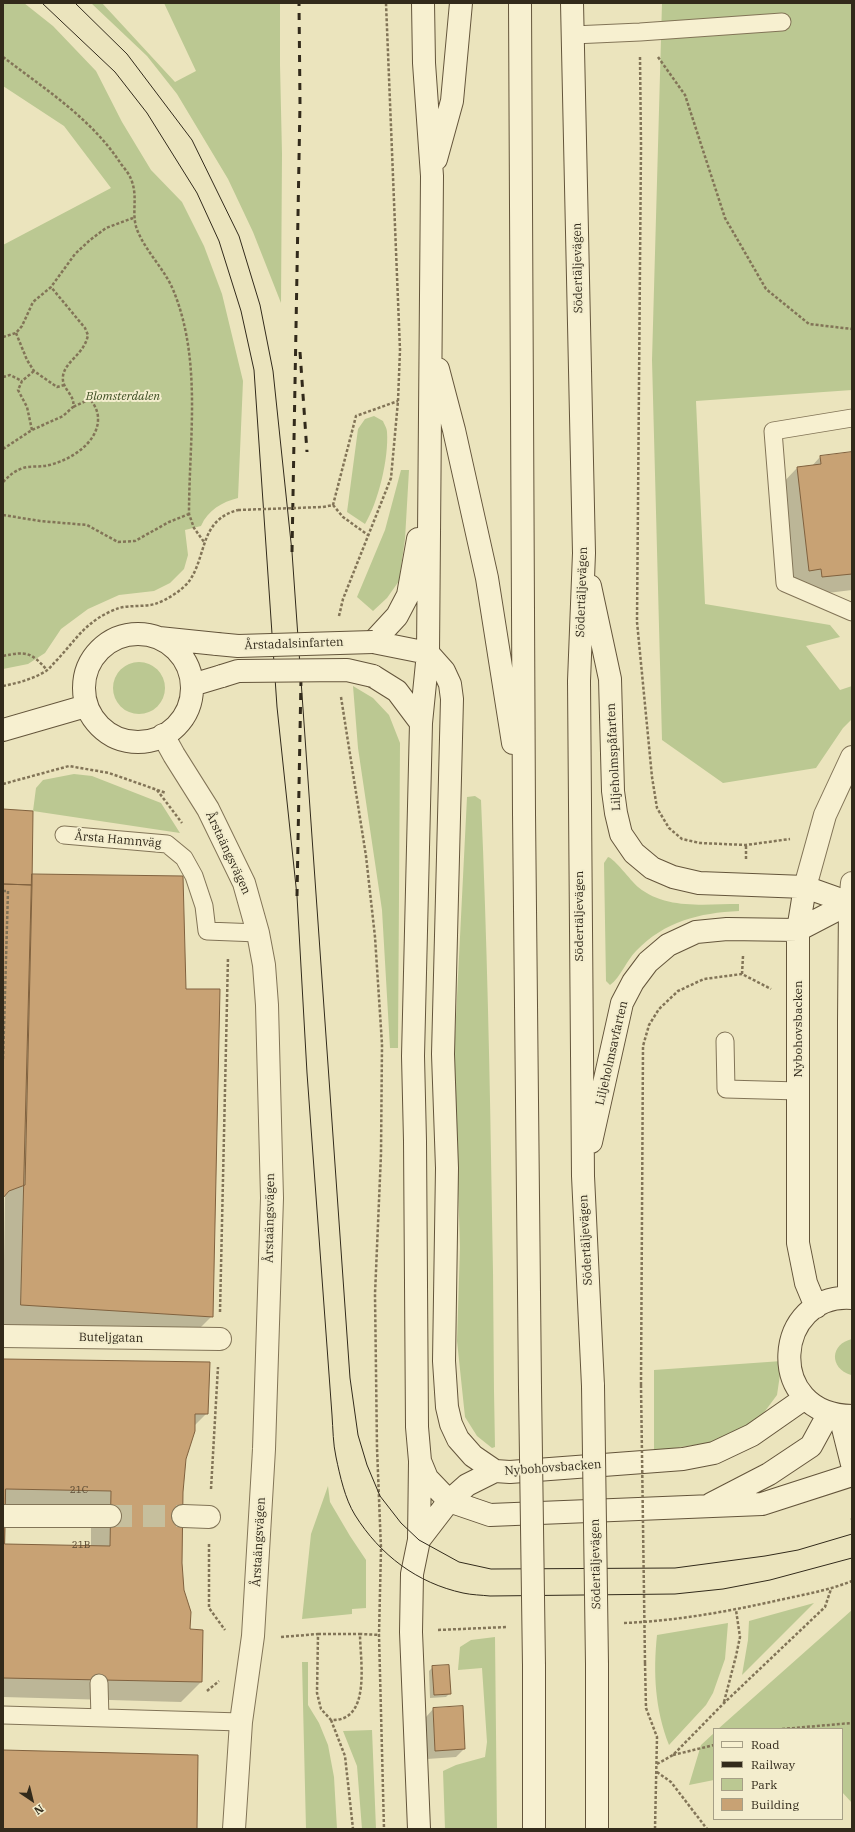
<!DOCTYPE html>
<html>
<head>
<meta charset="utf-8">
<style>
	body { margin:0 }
	#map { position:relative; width:855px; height:1832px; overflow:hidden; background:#ebe4bd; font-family:"IBM Plex Serif",serif }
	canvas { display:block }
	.frame { position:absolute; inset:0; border:4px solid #322a1b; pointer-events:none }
	.legend { position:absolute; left:713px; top:1728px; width:130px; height:92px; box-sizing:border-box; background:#f3edcd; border:1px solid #a69f86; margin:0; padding:5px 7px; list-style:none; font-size:12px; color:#322a1b }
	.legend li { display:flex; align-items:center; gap:8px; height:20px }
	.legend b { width:20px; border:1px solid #a69f86 }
	.north { position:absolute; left:12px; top:1780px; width:40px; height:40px; -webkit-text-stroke:3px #f3edcd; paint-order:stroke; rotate:145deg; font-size:11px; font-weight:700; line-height:16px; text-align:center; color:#322a1b }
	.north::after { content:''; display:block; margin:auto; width:14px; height:18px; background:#322a1b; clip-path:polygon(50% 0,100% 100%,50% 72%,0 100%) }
</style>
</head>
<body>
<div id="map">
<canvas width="855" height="1832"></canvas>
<div class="frame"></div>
<ul class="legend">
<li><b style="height:5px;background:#f7f0d0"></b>Road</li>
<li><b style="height:5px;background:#322a1b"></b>Railway</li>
<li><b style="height:11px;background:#bbc892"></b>Park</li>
<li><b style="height:11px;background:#c8a274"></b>Building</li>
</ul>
<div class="north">N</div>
</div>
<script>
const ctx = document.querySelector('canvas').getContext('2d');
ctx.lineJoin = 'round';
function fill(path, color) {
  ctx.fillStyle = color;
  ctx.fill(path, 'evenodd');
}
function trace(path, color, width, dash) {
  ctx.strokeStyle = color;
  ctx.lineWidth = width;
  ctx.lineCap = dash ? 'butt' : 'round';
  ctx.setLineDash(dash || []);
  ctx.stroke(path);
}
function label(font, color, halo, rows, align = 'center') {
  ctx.font = font + ' "IBM Plex Serif",serif';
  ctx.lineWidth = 4;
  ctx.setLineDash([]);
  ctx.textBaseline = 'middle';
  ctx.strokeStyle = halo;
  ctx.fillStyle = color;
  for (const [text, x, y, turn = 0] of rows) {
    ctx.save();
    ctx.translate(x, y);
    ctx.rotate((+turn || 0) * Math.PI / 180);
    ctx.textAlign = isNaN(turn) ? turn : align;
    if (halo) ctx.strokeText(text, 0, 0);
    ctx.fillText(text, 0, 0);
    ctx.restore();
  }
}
fill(new Path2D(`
	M3,3H24L53,26L96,71L122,122L151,170L182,202L204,246L222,294L243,381L238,498C222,502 208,510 201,526L185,530L188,555L184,569L170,583L154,591L119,595L88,609L61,629L45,653L28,664L3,669V245L111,188L64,126L3,86Z
	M91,3H102L175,82L196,71L164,3H280V65L282,154L281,303L253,232L228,179L177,94L147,56Z
	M662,3H852V390L696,401L705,604L830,625L840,637L806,646L840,690L852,686V719L843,728L816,768L723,783L662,740L652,360Z
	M374,416L383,421C384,424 387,428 387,432C389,458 378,503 365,524L347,512L358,429L365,419Z
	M401,470H409L405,539L399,581L387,598L373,611L357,597L385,530Z
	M113 688a26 26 0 1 1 52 0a26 26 0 1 1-52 0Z
	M353,686L373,698L389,715L400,743L398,1048H390L382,910L358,748Z
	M74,774L92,776L161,803L180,833L33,811L36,788L43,780Z
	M475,796L481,800C487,939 490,1078 492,1216C494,1293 493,1370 495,1447L492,1448L477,1436L465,1417L457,1341L460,1247L454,1057L467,797Z
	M608,857C615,859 630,880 638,887C666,910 705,904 739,904V911C699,913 665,921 636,951C626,961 621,977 610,985L606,981L604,863Z
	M852,1339V1375H851C829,1368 830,1344 852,1339Z
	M782,1361L777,1395L754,1426L715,1442L654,1451V1370Z
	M328,1486L330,1502L350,1536L366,1560V1608L352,1609V1614L302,1619L311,1534Z
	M814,1603L742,1675L748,1640L749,1621Z
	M852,1610V1803L842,1792V1729H718Z
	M728,1623L725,1659L713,1693L706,1705L669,1745C655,1709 653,1673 657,1635Z
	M495,1637L497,1829H445L443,1771L456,1765L485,1757L487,1742L482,1668L458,1670L460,1647L471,1640Z
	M302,1662H308V1705L319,1723L328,1745L334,1777L337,1829H306Z
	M372,1730L376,1829H362L357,1766L343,1731Z
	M714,1733V1780L689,1785L701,1745Z`), '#bbc892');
fill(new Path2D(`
	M852,453V590L803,596L790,590L778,488L797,468L811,467L820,457Z
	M3,810L31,874L185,990L212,1316L192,1336L3,1325L5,1194L3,1196Z
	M3,1360L207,1413L194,1426L185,1459L182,1492L181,1563L183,1590L189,1630L201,1682L181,1702L3,1697ZM4,1509L91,1510V1547L3,1545Z
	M433,1667L450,1693L446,1697L430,1698L429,1671Z
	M434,1708L464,1749L456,1757L427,1759L426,1717Z`), '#0003');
const building = new Path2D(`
	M852,452V574L822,577L821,569L809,571L797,467L821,464L820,456Z
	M3,809L33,811L32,885L3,884Z
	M32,874L183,876L186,989H220L213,1317L21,1305Z
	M3,884L32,885L25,1185L9,1191L3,1198Z
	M3,1359L210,1362L208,1414H195V1431L186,1459L183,1492L182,1563L184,1590L191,1612L190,1629L203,1630L202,1682L3,1678ZM6,1489L111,1491L110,1546L5,1544Z
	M449,1665L451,1694L434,1695L432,1666Z
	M463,1706L465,1749L435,1751L433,1708Z
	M3,1750L198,1755L197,1829H3Z`);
fill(building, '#c8a274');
trace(building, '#80613e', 1);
trace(new Path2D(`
	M110,1516H183`), '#c6bf9d', 22, [22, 11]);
const lane = new Path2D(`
	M573,35L640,32L782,22
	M852,418L773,431L785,583L852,612
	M64,835L167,844L184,858L194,876L204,906L207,931L258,933
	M725,1041L726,1089L799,1091
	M99,1683L100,1718
	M3,1715L241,1722`);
const street = new Path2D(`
	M163,735L174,755L208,809L244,883L258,933L264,965L267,1005L272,1198L264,1449L253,1636L241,1722L234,1829
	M852,883L850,903H852
	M805,887L825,815L852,757
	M3,1336L220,1339
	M5,1516H110
	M183,1516L209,1517`);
const secondary = new Path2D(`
	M520,3L524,813L530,1388
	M572,3L584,553L579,681L583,1176L593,1386
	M436,159L452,101L461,3
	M438,369L454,430L487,578L513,743
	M590,586L610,679L613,791L616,813L621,834L634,853L652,868L673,877L699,883L805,887L850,903
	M84 688a54 54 0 1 1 108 0a54 54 0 1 1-108 0Z
	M159,638L217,644
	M373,642L428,653L444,671L450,684L452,699L443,1054L447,1168L444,1361L447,1407L451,1424L458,1439L473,1456L495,1471
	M373,642L397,616L408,595L418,539
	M373,676L397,691L421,723
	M192,685L222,676
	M3,730L86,706
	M805,887L798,930V1243L806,1283L816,1307
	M591,1142L622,1003L633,982L648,962L668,945L696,932L727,929L798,930L850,903
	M849,1298V1021L850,903
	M852,1298C774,1292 763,1415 852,1416
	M840,1416L852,1464
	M420,1461L427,1478L449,1501L490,1515L762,1504L852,1475
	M711,1504L769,1474L811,1446L829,1413
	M419,1540L420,1461L417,1427L415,1141L413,1056L421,723L428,653L432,176L424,63L423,3
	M534,1666V1829
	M419,1829L411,1632L412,1574L419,1540L449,1501L467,1485L495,1471L510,1472L683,1459L714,1453L752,1435L805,1398
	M597,1829V1664`);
trace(lane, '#827457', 19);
trace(street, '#827457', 24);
trace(secondary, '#64553b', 24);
trace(new Path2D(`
	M3,57C45,89 92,119 121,164C125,169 129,174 131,179C139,198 130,214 138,232C147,253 166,271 174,292C202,362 189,440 189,514L194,528L204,542
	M640,57L641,146L637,622L652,777L657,808L669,828L682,839L700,843L746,845L790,839
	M658,57L685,95L725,218L766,289L809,324L852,329
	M16,333L27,360L34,371L57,387L64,385
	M3,337L16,333L22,326L33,302L51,287L75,254L90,240L106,228L133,218
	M3,377L10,375L22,381
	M32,430L27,407L18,390L22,381L34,371
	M3,449L32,430L63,416L73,407C76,395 61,389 63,376C65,361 84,355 88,335L85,328L51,287
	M3,482C9,476 14,471 23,468C29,466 37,467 44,466C66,463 99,444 98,418C98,411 94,404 90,399L73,407
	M333,505L343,517L368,535
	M323,507L333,505L356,416L398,401
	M3,515L40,521L87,525L118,542L135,541L169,522L189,514
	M339,616L343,599L391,478L398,401L400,350L386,3
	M3,656C26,651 31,652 47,670
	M3,686C18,683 33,679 46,671C50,668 53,664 57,660C71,645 82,628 100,617C105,614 113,610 119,608C131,605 144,607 155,604C167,600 183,590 190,580C207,554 200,520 238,510
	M341,697L366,856L375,937L382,1044L381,1154L375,1294L377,1448L381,1549L379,1635L384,1829
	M3,784L69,766L109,773L166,793
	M157,790L182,823
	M746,859V845
	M3,891H8L3,1061
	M742,974L743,956
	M220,1312L228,957
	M641,1385L643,1046L649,1025L659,1009L678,991L704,979L742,974L771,989
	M211,1489L218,1367
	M852,1518V1520
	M209,1544V1608L225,1630
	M624,1623C675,1621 725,1612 775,1601C801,1595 827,1591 852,1581
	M438,1630L507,1627
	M318,1634H360
	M281,1637L318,1634L317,1693L321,1709L331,1720C372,1722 360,1660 360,1634L380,1635
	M645,1663L646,1708L657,1737L655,1829
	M207,1691L219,1681
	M724,1702L736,1656L740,1637L736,1610
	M331,1720L345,1756L353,1829
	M782,1729L852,1723
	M673,1755L714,1745
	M657,1764L673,1755L724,1703L825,1607L831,1589
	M657,1772L671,1782L707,1829`), '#827457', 2.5, [3, 2]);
trace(lane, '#f7f0d0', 17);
trace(street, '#f7f0d0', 22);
trace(secondary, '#f7f0d0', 22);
trace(new Path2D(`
	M42,3L115,72L147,113L197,193L219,241L241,311L254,370L277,707L297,896L307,1073L332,1415C333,1429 333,1444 336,1457C340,1476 345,1499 355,1515C380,1555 417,1583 463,1593C472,1595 481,1595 490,1596L675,1594L723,1589L770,1580L852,1558
	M75,3L127,54L192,140L239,236L260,305L273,371L292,552L350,1378L358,1435L367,1465L380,1496L401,1523L419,1540L459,1562L491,1569L675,1568L765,1556L798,1550L852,1534`), '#322a1b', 1);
trace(new Path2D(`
	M300,352L307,452
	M292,552L300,103L299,3
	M297,896L301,679`), '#322a1b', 3, [7, 7]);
const secondaryBridge = new Path2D(`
	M217,644L238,646L373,642
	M222,676L238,671L347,670L373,676
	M593,1386L597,1664
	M530,1388L534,1666`);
trace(secondaryBridge, '#64553b', 24, []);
trace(new Path2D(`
	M238,510L323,507
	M641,1385L645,1663`), '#827457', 2.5, [3, 2]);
trace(secondaryBridge, '#f7f0d0', 22);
label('10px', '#584831', null, [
	["21C",79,1490],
	["21B",81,1545]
]);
label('12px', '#322a1b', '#f3edcd', [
	["Södertäljevägen",578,268,-91],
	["Södertäljevägen",582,592,-88],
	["Årstadalsinfarten",294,644,-2],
	["Liljeholmspåfarten",614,757,-93],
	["Årsta Hamnväg",118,840,5],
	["Årstaängsvägen",228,853,65],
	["Södertäljevägen",580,916,-90],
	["Nybohovsbacken",799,1029,-90],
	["Liljeholmsavfarten",612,1053,-77],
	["Årstaängsvägen",270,1218,-89],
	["Södertäljevägen",586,1240,-93],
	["Buteljgatan",111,1338,1],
	["Nybohovsbacken",553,1468,-4],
	["Årstaängsvägen",259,1542,-87],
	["Södertäljevägen",596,1564,-91]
]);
label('italic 12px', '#3d4e23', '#f3edcd', [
	["Blomsterdalen",123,397]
]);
</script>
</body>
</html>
